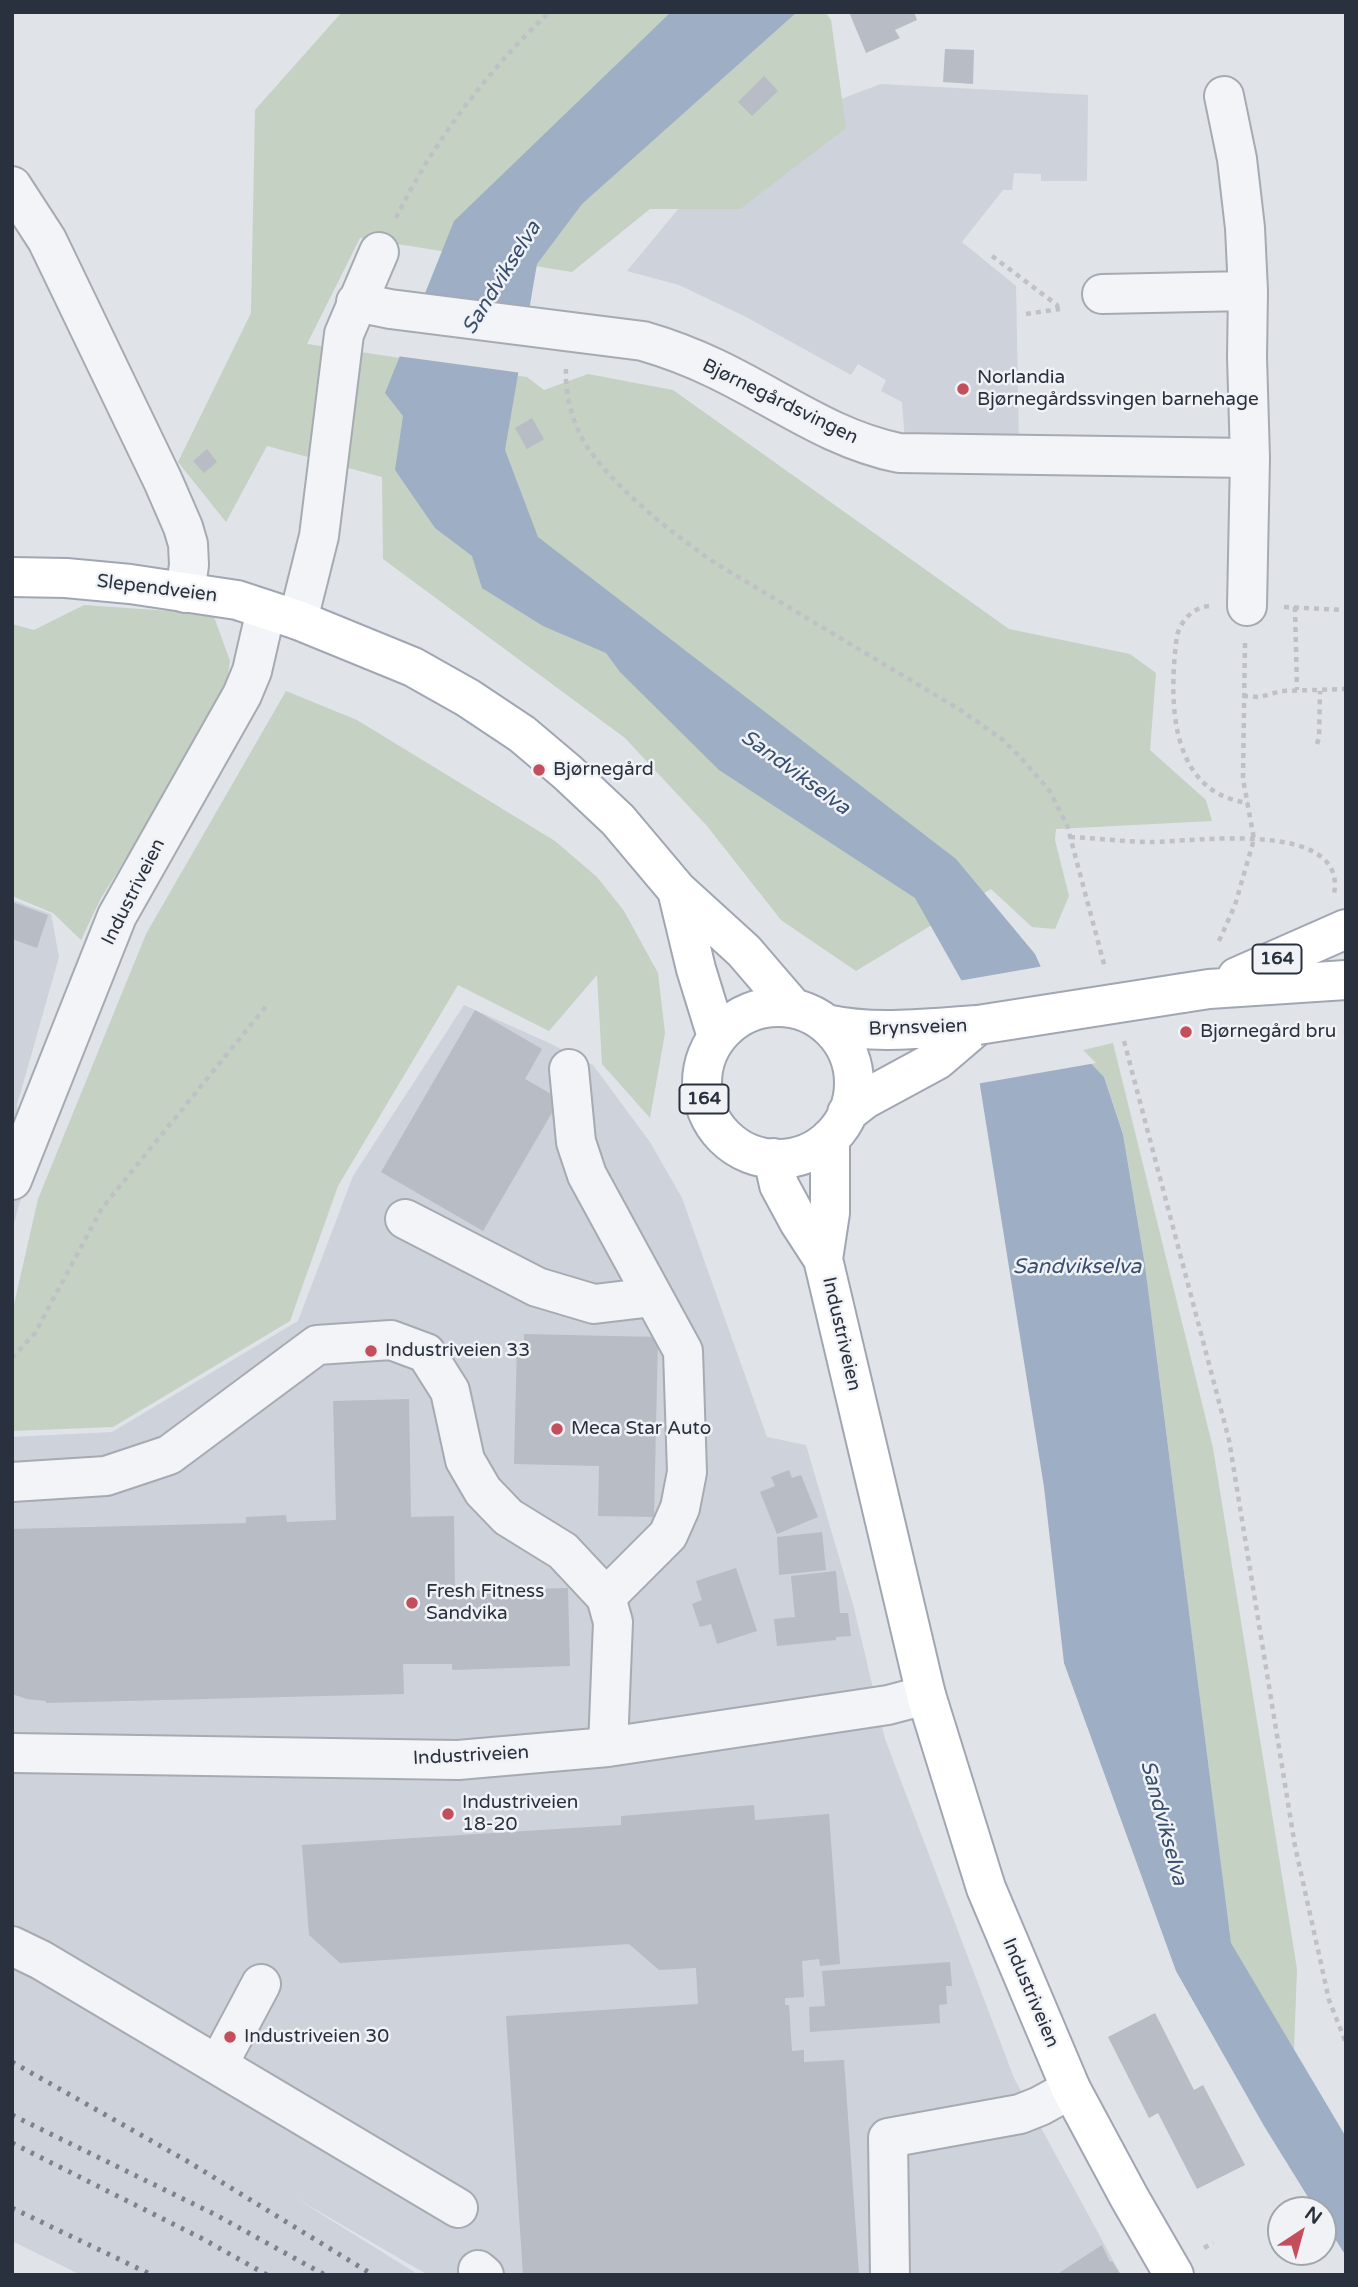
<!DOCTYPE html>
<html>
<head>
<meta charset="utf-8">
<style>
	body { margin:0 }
	#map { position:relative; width:1358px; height:2287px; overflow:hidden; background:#e0e3e8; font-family:"Varela Round",sans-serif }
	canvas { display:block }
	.frame { position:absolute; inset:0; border:14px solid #2a313e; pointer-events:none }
	.north { position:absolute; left:1267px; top:2196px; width:70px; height:70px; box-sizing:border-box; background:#f0f2f6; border:2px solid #a1a5ac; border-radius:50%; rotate:36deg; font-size:19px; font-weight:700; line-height:28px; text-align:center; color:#2a313e }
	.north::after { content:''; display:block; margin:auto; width:24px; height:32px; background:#c34f5c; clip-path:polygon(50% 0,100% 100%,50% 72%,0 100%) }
</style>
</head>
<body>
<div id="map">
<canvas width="1358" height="2287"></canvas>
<div class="frame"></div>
<div class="north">N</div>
</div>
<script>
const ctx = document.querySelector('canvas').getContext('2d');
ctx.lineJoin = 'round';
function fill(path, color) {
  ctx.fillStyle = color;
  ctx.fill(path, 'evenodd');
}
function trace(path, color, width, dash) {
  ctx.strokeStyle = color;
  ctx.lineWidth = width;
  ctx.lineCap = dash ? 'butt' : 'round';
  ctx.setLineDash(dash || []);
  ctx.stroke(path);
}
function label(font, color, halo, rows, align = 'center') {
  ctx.font = font + ' "Varela Round",sans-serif';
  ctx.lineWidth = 5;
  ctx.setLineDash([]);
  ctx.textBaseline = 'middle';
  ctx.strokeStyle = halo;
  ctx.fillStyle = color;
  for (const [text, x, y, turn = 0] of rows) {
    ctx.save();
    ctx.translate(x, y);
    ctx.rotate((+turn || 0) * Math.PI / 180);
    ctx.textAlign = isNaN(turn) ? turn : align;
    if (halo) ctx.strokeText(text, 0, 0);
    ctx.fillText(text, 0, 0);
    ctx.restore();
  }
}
fill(new Path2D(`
	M881,84L1088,95L1087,181H1041V174L1014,173L1012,190H1003L962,242L1016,286L1019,443L905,442L902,402L881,391L886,380L858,364L851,375L746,317L679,285L627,271L684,202L768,139L846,97Z
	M12,900L51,914L59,957L17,1105L28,1174L12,1230Z
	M464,1005L547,1042L593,1065L650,1142L682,1198L767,1437L806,1445L854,1608L885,1739L1014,2078L1121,2275H428L294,2197L419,2275H81L12,2241V1437L112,1432L298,1321L353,1176Z`), '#ced2da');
fill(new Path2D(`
	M342,12H825L831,20L846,128L740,209H650L572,272L360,238L307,344L527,377L544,390L588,374L673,390L1009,629L1130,654L1156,673L1150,750L1206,800L1212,821L1056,829L1055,840L1069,896L1055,929L1032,927L991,889L856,971L781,920L707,826L625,738L383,559L382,477L267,446L226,522L178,462L251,313L255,110Z
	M84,605L213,614L230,661L224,703L101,898L81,940L53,913L12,896V624L34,630Z
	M286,691L357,720L555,841L597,877L624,911L658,973L665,1033L650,1118L602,1064L597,975L549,1031L458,985L338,1186L290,1321L113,1427L12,1431V1313L38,1199L146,934Z
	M1113,1043L1213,1448L1297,1969L1294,2050L1231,1944L1145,1265L1123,1133L1104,1077L1079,1051Z`), '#c5d1c2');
fill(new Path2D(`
	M671,12H797L582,204L537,264L505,450L538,537L956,859L1035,954L1079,1051L1104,1077L1123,1134L1145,1265L1231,1943L1346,2137V2256L1323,2220V2210H1316L1264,2126L1176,1971L1064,1663L1044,1487L964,985L915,898L719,770L620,672L606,653L543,626L482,588L472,556L435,528L395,470L403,416L385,393L454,221Z`), '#9eafc5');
fill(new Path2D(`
	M420,296L532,310L522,373L397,356Z
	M1044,966L1082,1049L1096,1063L976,1084L961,986L958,981Z`), '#e0e3e8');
fill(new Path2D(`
	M849,12H914L917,20L895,30L900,38L866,53Z
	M945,49L974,50L973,84L943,82Z
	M764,76L778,91L752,116L738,102Z
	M532,418L544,439L527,449L515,428Z
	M207,449L217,462L204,473L193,461Z
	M12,902L48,915L37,948L12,939Z
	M475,1010L542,1049L525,1079L560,1099L483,1231L381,1172Z
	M524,1334L658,1337L654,1517L598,1516L599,1466L514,1464L517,1344H524Z
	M409,1399L411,1517L454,1516L455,1591L568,1588L570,1666L454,1670L452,1669V1664H403L404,1694L46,1703V1701L27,1699L12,1694V1529L246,1523V1517L286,1515L287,1522L336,1520L333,1401Z
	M789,1470L792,1478L801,1475L818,1517L777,1534L760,1492L775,1486L771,1477Z
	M822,1532L826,1570L779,1575L777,1537Z
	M736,1568L757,1631L717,1644L711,1624L700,1627L692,1604L702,1600L696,1581Z
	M836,1571L840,1613H848L851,1636L836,1637V1640L777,1646L774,1619L795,1617L791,1576Z
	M754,1805L755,1820L829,1814L840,1964L820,1966L819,1959L802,1961L804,1997L785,1998V2005H789L792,2051L804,2050V2062L844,2060L859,2273L523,2275L506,2016L698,2004L696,1968L659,1970L629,1944L340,1963L309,1935L302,1845L621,1825V1816Z
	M950,1962L952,1986H946L947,2004L939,2005L940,2023L810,2032L809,2007L825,2006L822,1971Z
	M1155,2013L1194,2090L1203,2085L1245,2165L1197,2189L1158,2113L1149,2118L1108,2037Z
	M1102,2245L1110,2262L1112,2261L1121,2275H1056Z`), '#b8bcc4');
const minor = new Path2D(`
	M1224,96L1237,159L1245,228L1248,291L1247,357L1250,458L1247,606
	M12,186L47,240L163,481L183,527L188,544L189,565L185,593
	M1102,294L1248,291
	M356,302L390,309L643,341C667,348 691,357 714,368C776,397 830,439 899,453L1250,458
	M298,620L319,536L344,334L379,252
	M569,1069L576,1142L587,1175L683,1351L687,1472L680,1508L668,1535L606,1597
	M12,1180L117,916L242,695L252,671L266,610
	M405,1219L537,1287L594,1304L653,1297
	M12,1482L106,1476L169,1455L317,1345L391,1340L426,1353L450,1391L465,1460L483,1491L508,1517L563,1551L606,1597L613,1622L608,1747
	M12,1753L458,1760L608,1747L888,1705L926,1695
	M12,1946L41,1960L458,2208
	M218,2065L261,1984
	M478,2270L484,2275
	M890,2275L888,2138L1020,2114L1040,2106L1071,2089`);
const major = new Path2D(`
	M12,577L66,578L130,584L237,600L298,620L413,667L468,698L522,734L567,772L618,820L677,890L744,951L793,1008
	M677,890L696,969L717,1037
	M1237,977L1346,929
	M1183,993L1209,989L1346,980
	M702 1083a76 76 0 1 1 152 0a76 76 0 1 1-152 0Z
	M826,1024C876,1035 927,1028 978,1025
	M847,1113L865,1099L937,1060L978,1025
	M773,1158L779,1185L799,1222L823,1259L926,1695L986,1888L1071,2089L1129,2197L1174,2275
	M823,1259L830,1213V1138`);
trace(minor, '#a6aab2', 42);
trace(major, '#a0a7b3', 42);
trace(new Path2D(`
	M396,218C434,140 487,72 549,12
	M992,256L1057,305L1058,309
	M1026,314L1060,309
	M566,369C565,389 570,414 579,432C601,479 672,533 715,563L962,711L1003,740L1021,758L1049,790L1067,825L1105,968
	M1209,606C1192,608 1182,620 1177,635C1169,697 1167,792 1248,803
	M1284,607L1346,610
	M1295,607L1297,690
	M1243,696L1260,697L1281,691L1346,689
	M1317,744L1319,738L1320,691
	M1070,837C1097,838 1124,842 1151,842C1192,842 1348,818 1334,894
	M1219,941L1235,905L1254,839L1243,779L1245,642
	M1124,1041L1229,1440L1295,1846L1329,2000L1346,2043
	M12,1358L35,1333L102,1208L267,1005
	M1204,2248L1213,2243`), '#bfc1c7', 4.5, [5, 5]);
trace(minor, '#f3f4f7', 38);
trace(major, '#fff', 38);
trace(new Path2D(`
	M12,2062L187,2161L373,2275
	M12,2115L216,2215L325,2275
	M12,2143L203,2239L267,2275
	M12,2208L152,2275`), '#7b8290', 5, [3.5, 7]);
const majorBridge = new Path2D(`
	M978,1025L1183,993`);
trace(majorBridge, '#a0a7b3', 42, []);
trace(majorBridge, '#fff', 38);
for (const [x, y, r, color] of [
	[963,389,7,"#c34f5c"],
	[539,770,7,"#c34f5c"],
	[1186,1032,7,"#c34f5c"],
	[371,1351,7,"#c34f5c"],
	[557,1429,7,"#c34f5c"],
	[412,1603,7,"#c34f5c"],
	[448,1814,7,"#c34f5c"],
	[230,2037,7,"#c34f5c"]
]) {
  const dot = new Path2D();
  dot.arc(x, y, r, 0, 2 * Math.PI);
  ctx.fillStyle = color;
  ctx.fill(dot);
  trace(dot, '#f0f2f6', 2.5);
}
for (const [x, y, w] of [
	[1277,959,49],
	[704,1099,49]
]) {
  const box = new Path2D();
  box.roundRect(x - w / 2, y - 14.5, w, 29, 5);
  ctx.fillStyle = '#f0f2f6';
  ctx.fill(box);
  trace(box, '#2a313e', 2);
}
label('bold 18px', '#2a313e', null, [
	["164",1277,959],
	["164",704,1099]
]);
label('19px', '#2a313e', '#f0f2f6', [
	["Norlandia",977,378],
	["Bjørnegårdssvingen barnehage",977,400],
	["Bjørnegård",553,770],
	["Bjørnegård bru",1200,1032],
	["Industriveien 33",385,1351],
	["Meca Star Auto",571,1429],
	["Fresh Fitness",426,1592],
	["Sandvika",426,1614],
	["Industriveien",462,1803],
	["18-20",462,1825],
	["Industriveien 30",244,2037]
], 'left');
label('19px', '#2a313e', '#f0f2f6', [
	["Bjørnegårdsvingen",780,402,26],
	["Slependveien",157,589,7],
	["Industriveien",134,892,-63],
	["Brynsveien",918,1028,-2],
	["Industriveien",841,1334,77],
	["Industriveien",471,1756,-3],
	["Industriveien",1030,1993,67]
]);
label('italic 21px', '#384e6f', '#f0f2f6', [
	["Sandvikselva",502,278,-58],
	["Sandvikselva",795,773,36],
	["Sandvikselva",1077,1267],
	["Sandvikselva",1163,1823,75]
]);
</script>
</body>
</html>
